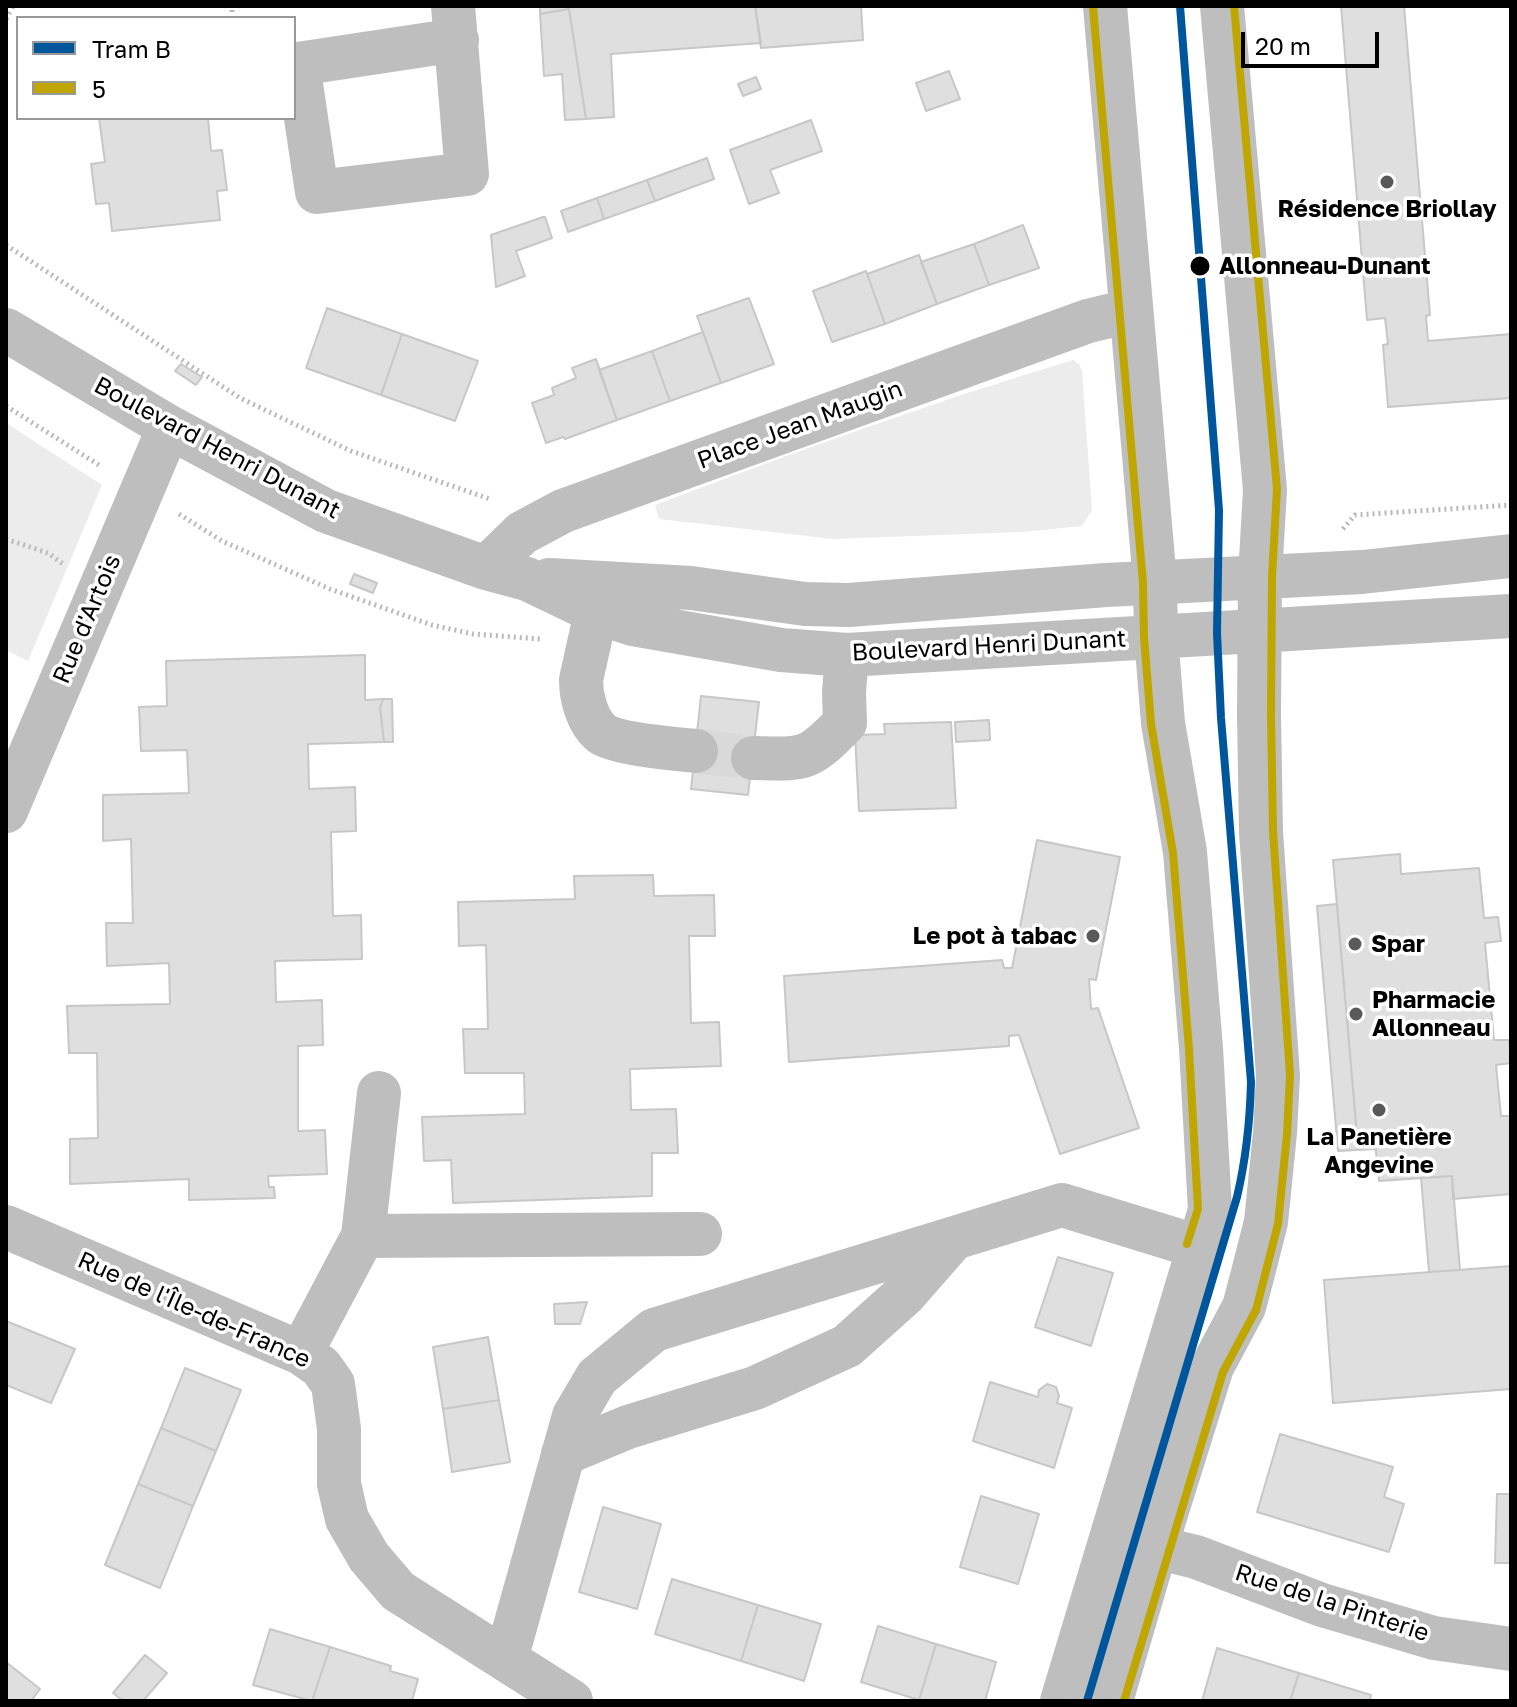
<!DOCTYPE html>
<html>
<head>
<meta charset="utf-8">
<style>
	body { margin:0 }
	#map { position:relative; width:1517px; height:1707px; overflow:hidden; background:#fff; font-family:"Golos Text",sans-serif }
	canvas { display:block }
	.frame { position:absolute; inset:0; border:8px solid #000; pointer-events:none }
	.legend { position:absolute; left:16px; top:16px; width:280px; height:104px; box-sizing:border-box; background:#fff; border:2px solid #999; margin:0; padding:10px 14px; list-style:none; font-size:24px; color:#000 }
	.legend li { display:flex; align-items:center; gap:16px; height:40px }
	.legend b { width:40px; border:2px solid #999 }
	.scale { position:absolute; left:1241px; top:32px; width:138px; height:36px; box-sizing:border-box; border:4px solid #000; border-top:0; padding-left:10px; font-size:24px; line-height:28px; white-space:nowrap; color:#000; -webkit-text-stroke:6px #fff; paint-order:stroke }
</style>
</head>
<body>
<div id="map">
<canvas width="1517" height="1707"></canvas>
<div class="frame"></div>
<ul class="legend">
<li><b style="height:10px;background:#00569d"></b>Tram B</li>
<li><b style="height:10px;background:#bfa600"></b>5</li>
</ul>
<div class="scale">20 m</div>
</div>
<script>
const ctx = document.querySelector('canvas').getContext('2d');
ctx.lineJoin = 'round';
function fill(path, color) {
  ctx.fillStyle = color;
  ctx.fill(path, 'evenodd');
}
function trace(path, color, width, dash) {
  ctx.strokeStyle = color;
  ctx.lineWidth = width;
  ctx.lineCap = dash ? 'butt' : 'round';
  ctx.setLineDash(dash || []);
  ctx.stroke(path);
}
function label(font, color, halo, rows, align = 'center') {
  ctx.font = font + ' "Golos Text",sans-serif';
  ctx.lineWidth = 7;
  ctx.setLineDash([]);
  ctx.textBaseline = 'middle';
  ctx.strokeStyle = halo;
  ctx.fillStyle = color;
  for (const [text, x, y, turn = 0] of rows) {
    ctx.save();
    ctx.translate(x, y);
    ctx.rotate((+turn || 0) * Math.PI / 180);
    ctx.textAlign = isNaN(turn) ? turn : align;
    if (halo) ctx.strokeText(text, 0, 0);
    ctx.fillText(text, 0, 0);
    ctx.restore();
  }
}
fill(new Path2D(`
	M1073,360L1079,364L1082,371L1092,510L1082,526L1022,532L833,539L659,519L655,505C793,453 932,402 1073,360Z
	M6,423L102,485L28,661L6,650Z`), '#ececec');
const building = new Path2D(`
	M540,6H755L761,43L611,54L614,117L586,119L569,9L540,14Z
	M755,6H861L863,40L761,48Z
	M1341,6H1404L1430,315L1426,316L1428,341L1511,334V398L1388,407L1383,345L1388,344L1385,318L1367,320Z
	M569,9L586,119L565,120L562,74L544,76L540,14Z
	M949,71L960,99L926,111L916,83Z
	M756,77L761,89L743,96L738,84Z
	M99,118H208L211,151L222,150L227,190L217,191L220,220L112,231L109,203L96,204L91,164L105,162Z
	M811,120L822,151L770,170L779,193L749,204L730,150Z
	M707,158L714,179L655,201L647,180Z
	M647,180L655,201L604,219L597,198Z
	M597,198L604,219L568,232L561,211Z
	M543,217H545L552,238L516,251L525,276L496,287L491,235Z
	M1023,225L1039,268L989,285L974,244Z
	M974,244L989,285L937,304L921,262Z
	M919,255L937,304L885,324L867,274Z
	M866,271L885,324L832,342L813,291Z
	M749,298L774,364L721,383L697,316Z
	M327,308L402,334L381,395L306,368Z
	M703,332L721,383L670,401L652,351Z
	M402,334L478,361L455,421L381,395Z
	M652,351L670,401L617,420L599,370Z
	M596,359L617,420L565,439L563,437L546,443L532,403L554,395L552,388L576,378L572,368Z
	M181,364L202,377L196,385L175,371Z
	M354,574L377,583L373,593L350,584Z
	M365,655V700L383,699L380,708L384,742L308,744L309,789L355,787L356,831L331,832L333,916L361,915L362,959L275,961L276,1002L322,1000L323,1045L298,1046V1131L325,1130L327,1174L268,1176L269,1187H274L275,1198L189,1200V1179L70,1184V1139L98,1138L97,1053H69L67,1006L170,1004L169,963L107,966L106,923H133L131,839L103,841V795L189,793L187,750L141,751L139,707L167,706L166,661Z
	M701,696L759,702L748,795L691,789Z
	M383,699H392L393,742H384L380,708Z
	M989,720L990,740L956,742L955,722Z
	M951,722L956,808L859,811L855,735L885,734L884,724Z
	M1037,840L1120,857L1096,980L1089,979L1091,1009L1098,1008L1139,1128L1060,1154L1019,1035L1009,1036V1046L789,1062L784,976L1002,960L1004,968H1012Z
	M1400,854L1401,874L1479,868L1484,918L1498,917L1501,941L1485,943L1494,1040H1509L1511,1057V1063L1496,1065L1501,1116H1511V1194L1453,1199L1452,1176L1379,1181L1374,1133L1357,1135L1333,860Z
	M653,875L654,896L714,895L715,936H689L691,1023L719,1022L721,1066L630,1069L631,1110L676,1109L678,1153H652V1196L453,1203L451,1160L424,1161L422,1117L525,1114L524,1073H465L463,1029H488L486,945L459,946L458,902L575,899L574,876Z
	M1337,904L1357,1135L1374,1133L1376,1149L1338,1151L1317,906Z
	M1452,1176L1460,1270L1429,1272L1421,1178Z
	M1058,1257L1113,1273L1091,1346L1035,1327Z
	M1511,1266V1389L1333,1403L1324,1280Z
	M587,1302L580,1324H555L554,1304Z
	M6,1321L75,1349L51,1403L6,1385Z
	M488,1337L499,1400L443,1409L433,1347Z
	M185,1368L241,1390L216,1451L161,1428Z
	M990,1382L1038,1397L1039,1390L1047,1384L1056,1387L1059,1396L1057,1403L1072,1408L1054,1468L973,1441Z
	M499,1400L510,1462L452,1472L443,1409Z
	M161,1428L216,1451L193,1506L138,1484Z
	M1280,1434L1393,1467L1384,1497L1404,1504L1389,1552L1257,1512Z
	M138,1484L193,1506L160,1588L105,1565Z
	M1497,1494H1511V1563H1495Z
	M981,1496L1039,1514L1018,1584L960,1567Z
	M603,1507L661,1524L637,1609L579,1592Z
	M672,1579L758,1605L741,1661L655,1634Z
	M758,1605L821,1624L804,1681L741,1661Z
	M878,1626L936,1644L919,1700L861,1682Z
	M270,1629L330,1647L312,1701L253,1685Z
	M936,1644L996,1662L985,1701L919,1700Z
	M330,1647L391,1666L390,1671L418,1679L412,1701H312Z
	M1217,1648L1299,1673L1290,1701H1202Z
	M145,1655L167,1673L143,1701H123L113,1693Z
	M6,1662L40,1689L31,1701H6Z
	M1299,1673L1371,1695L1370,1701H1290Z`);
fill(building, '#dfdfdf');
trace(building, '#c7c7c7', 2);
trace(new Path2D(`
	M696,751L753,758`), '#d9d9d9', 44, [44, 22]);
trace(new Path2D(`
	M232,18V6
	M6,19L13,6
	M6,245L240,398L351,451L490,499
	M6,406L102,467
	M179,514L222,541L330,589L432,625L473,634L540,639
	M1343,529L1355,515L1511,505
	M6,539L48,553L63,564`), '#b9b9b9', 5, [2, 4]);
trace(new Path2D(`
	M453,6L467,174L317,192L298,64L457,40
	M6,330L169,427L326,511L486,568L527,579L596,612L633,624L781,650L847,655L1511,616
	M486,568L522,533L563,511L1088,321L1130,311
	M549,580L691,588L805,604L849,605L1106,585L1362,572L1511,556
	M602,585L581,680C581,697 587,721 601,733C615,744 676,749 696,751
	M753,758C805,759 807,762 845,723L844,692L847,655
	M6,811L169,427
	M6,1227L301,1353L321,1367L333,1384L339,1429V1484L347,1519L369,1557L398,1591L571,1701
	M363,1236L379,1093
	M301,1353L363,1236L700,1234
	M563,1454L628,1427L755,1388L847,1346L905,1294L954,1238
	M1155,1547L1196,1557L1322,1605L1434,1638L1511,1649
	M506,1659L574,1416L597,1377L654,1330L1062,1205L1199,1247
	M1062,1701L1210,1210L1201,1048L1185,852L1163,723L1156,636L1155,582L1105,6
	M1111,1701L1164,1520L1212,1367L1244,1307L1252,1277L1266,1222L1275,1133L1278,1076L1261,832L1259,715L1260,577L1265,490L1222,6`), '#bebebe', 44);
trace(new Path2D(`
	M1093,7L1143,583L1144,637L1151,724L1173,853L1189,1049L1198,1209L1187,1244
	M1124,1701L1223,1372L1256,1310L1278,1224L1287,1134L1290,1075L1273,831L1271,715L1272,577L1277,489L1234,6`), '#bfa600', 8);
trace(new Path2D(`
	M1087,1701L1237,1197C1246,1159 1250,1121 1251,1082L1221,718L1217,633L1219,510L1180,6`), '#00569d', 8);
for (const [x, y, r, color] of [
	[1387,182,8,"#595959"],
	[1200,266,11,"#000"],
	[1093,936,8,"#595959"],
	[1355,944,8,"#595959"],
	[1356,1014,8,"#595959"],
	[1379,1110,8,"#595959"]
]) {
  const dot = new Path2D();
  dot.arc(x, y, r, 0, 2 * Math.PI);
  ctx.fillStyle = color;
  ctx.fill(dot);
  trace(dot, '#fff', 3);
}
label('bold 24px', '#000', '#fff', [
	["Résidence Briollay",1387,209],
	["Le pot à tabac",1077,936,"right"],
	["Spar",1371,944,"left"],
	["Pharmacie",1372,1000,"left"],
	["Allonneau",1372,1028,"left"],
	["La Panetière",1379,1137],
	["Angevine",1379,1165]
]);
label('bold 24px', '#000', '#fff', [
	["Allonneau-Dunant",1219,266]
], 'left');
label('24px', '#000', '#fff', [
	["Place Jean Maugin",800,425,-20],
	["Boulevard Henri Dunant",217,448,28],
	["Rue d'Artois",87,619,-67],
	["Boulevard Henri Dunant",989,646,-3],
	["Rue de l'Île-de-France",194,1310,24],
	["Rue de la Pinterie",1332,1603,18]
]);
</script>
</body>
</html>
